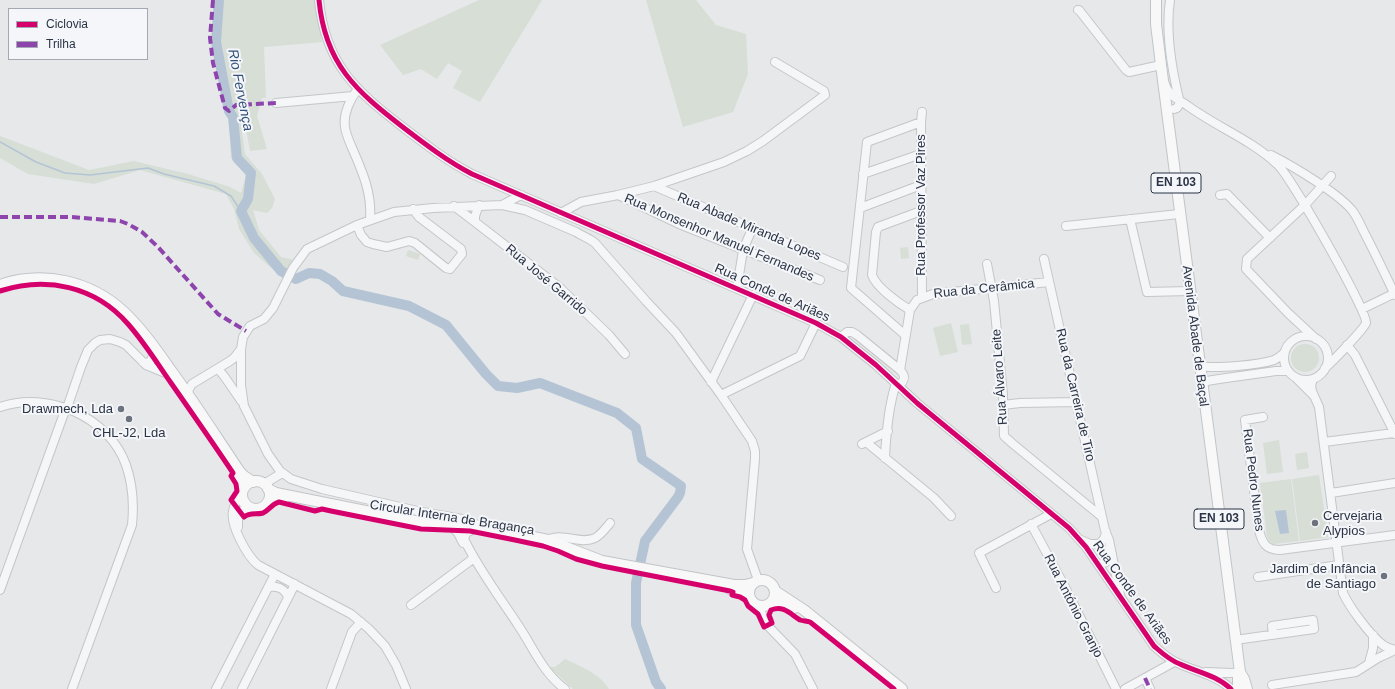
<!DOCTYPE html>
<html>
<head>
<meta charset="utf-8">
<style>
	body { margin:0 }
	#map { position:relative; width:1395px; height:689px; overflow:hidden; background:#e6e8ea; font-family:Arial,sans-serif }
	canvas { display:block }
	.legend { position:absolute; left:8px; top:8px; width:140px; height:52px; box-sizing:border-box; background:#f4f6f9; border:1px solid #a4a8b1; margin:0; padding:5px 7px; list-style:none; font-size:12px; color:#2b3445 }
	.legend li { display:flex; align-items:center; gap:8px; height:20px }
	.legend b { width:20px; border:1px solid #a4a8b1 }
</style>
</head>
<body>
<div id="map">
<canvas width="1395" height="689"></canvas>
<ul class="legend">
<li><b style="height:5px;background:#d6006c"></b>Ciclovia</li>
<li><b style="height:5px;background:#8e44ad"></b>Trilha</li>
</ul>
</div>
<script>
const ctx = document.querySelector('canvas').getContext('2d');
ctx.lineJoin = 'round';
function fill(path, color) {
  ctx.fillStyle = color;
  ctx.fill(path, 'evenodd');
}
function trace(path, color, width, dash) {
  ctx.strokeStyle = color;
  ctx.lineWidth = width;
  ctx.lineCap = dash ? 'butt' : 'round';
  ctx.setLineDash(dash || []);
  ctx.stroke(path);
}
function label(font, color, halo, rows, align = 'center') {
  ctx.font = font + ' Arial,sans-serif';
  ctx.lineWidth = 4;
  ctx.setLineDash([]);
  ctx.textBaseline = 'middle';
  ctx.strokeStyle = halo;
  ctx.fillStyle = color;
  for (const [text, x, y, turn = 0] of rows) {
    ctx.save();
    ctx.translate(x, y);
    ctx.rotate((+turn || 0) * Math.PI / 180);
    ctx.textAlign = isNaN(turn) ? turn : align;
    if (halo) ctx.strokeText(text, 0, 0);
    ctx.fillText(text, 0, 0);
    ctx.restore();
  }
}
fill(new Path2D(`
	M217,0H317L322,42L264,47L266,98H262L257,116L267,149L250,151L245,124L241,125L245,154L262,174L275,199L272,208L267,213L253,210L259,230L281,257L294,260L286,281L254,253L239,229L234,209L226,194L140,170L94,184L28,174L0,158V136L89,170L134,161L188,174L230,187L241,193L246,175L231,158L229,118L217,71L213,35Z
	M479,0H542L480,102L453,88L462,71L448,63L437,79L421,69L403,75L380,45Z
	M646,0H696L716,25L746,34L748,74L733,112L683,127Z
	M908,247L909,258L901,259L900,248Z
	M408,250L420,254L418,260L406,256Z
	M951,323L958,352L940,356L933,328Z
	M969,324L972,344L962,345L960,325Z
	M1291 358a14 14 0 1 1 28 0a14 14 0 1 1-28 0Z
	M1279,440L1283,472L1267,474L1263,443Z
	M1307,452L1309,468L1297,470L1295,454Z
	M1319,475L1328,537L1300,541L1292,479Z
	M1291,479L1299,541L1273,544L1269,541L1267,537L1260,483Z
	M565,659C581,667 599,673 609,689H573L549,667H555Z`), '#d6ded6');
fill(new Path2D(`
	M1286,510L1289,533L1280,534L1275,511Z`), '#b4c4d5');
trace(new Path2D(`
	M0,142L36,162L65,173L90,175L148,168L164,174L214,186L231,196L241,211`), '#b4c4d5', 1.5);
trace(new Path2D(`
	M219,0L216,42L229,111L233,117L237,158L251,173L248,199L241,211L254,238L281,271L296,279L309,273L320,274L332,281L343,291L409,306L446,325L486,374L498,386L517,388L540,383L617,413L636,428L642,459L681,486L680,493L678,497L645,541L636,583V625L656,682L661,689`), '#b4c4d5', 10);
const minor = new Path2D(`
	M319,0C325,64 356,91 404,128C425,144 447,161 472,174L816,323L841,337L876,365L917,403L1069,528L1086,547L1154,646C1162,653 1169,660 1180,664C1197,672 1216,675 1231,689
	M1170,0C1165,33 1172,71 1180,103L1177,108L1174,109
	M1078,10H1079L1126,70L1129,72L1161,65
	M1165,84C1166,88 1168,91 1171,94C1175,99 1183,102 1188,106C1217,127 1251,140 1277,164C1290,175 1368,312 1366,323C1364,329 1332,362 1325,368
	M358,89C350,99 343,114 345,127C346,135 350,143 353,150C363,173 372,194 370,219
	M276,103L353,96
	M1271,155C1291,165 1342,195 1354,213C1358,219 1361,226 1364,232C1375,253 1385,274 1395,295
	M863,174L921,154
	M654,186L843,267
	M618,195L679,224L820,280
	M1220,195L1227,194L1270,238
	M479,205L475,216V222L559,287L609,335L625,354
	M502,205L521,195
	M454,206L475,222
	M860,208L921,185
	M561,213L581,202L618,195L654,186L724,162L747,151L763,141L825,95L824,91L775,62
	M1130,219L1147,292L1190,291
	M357,225L361,235L367,242L373,244L387,247L409,241L415,243L446,268L450,269L462,254L461,249L419,217L413,209
	M1066,226L1179,214
	M1044,259L1105,530L1109,540L1120,595
	M987,264L994,301L1003,395L1004,436L1013,444L1102,517
	M737,288L743,250L752,229
	M922,297L921,122L922,112
	M1362,309L1395,293
	M910,310C898,303 876,287 872,275L876,232L878,227L921,211
	M905,335L851,288L867,142L921,122
	M1284 358a22 22 0 1 1 44 0a22 22 0 1 1-44 0Z
	M841,337L847,332H852L857,335L900,370C906,376 905,380 899,386
	M1316,339L1288,313L1246,269L1247,259L1305,205L1331,176
	M1347,345L1355,355L1395,434
	M143,362L146,363L150,362L154,354
	M1199,366C1215,369 1259,365 1274,360C1278,358 1281,356 1284,353
	M218,369L224,376L242,402
	M900,370L910,310L917,300L933,294L1049,282
	M1295,377L1314,396
	M1313,379L1311,386L1312,391L1319,407L1343,593C1350,608 1370,635 1383,645C1387,648 1391,649 1395,650
	M711,382L753,295
	M1201,382L1219,379L1276,371H1288
	M188,394L189,389L192,384L230,361L234,358L241,349
	M721,395L800,356L816,323
	M1003,405L1020,403L1076,402
	M0,407C48,390 109,417 126,465C133,485 134,505 132,525L72,689
	M1263,417L1245,420L1259,530C1262,543 1266,550 1280,550L1395,535
	M866,442L934,498L951,516
	M1324,442L1394,433
	M862,444L888,431
	M885,458C886,435 889,405 896,383
	M264,484L282,473
	M1331,493L1395,483
	M242,495C238,499 234,505 233,511C230,525 247,556 258,565L351,614L369,629L385,646L396,665L406,689
	M467,524L462,519L422,512L322,489L291,479L280,471L268,454L244,406L241,385V349L243,337L250,326L264,319L273,308L293,268L307,249L357,225L394,212L433,208L502,205L525,210L576,232C582,236 589,238 595,243L646,301L676,333L721,395L752,441L755,451V459L747,549L758,580
	M1031,524L1066,589L1116,689
	M238,527V519L242,511L252,509
	M453,528L458,533L463,543
	M472,530L466,533L464,539C479,570 499,596 518,625C533,647 543,673 565,689
	M548,540C562,532 580,545 595,538C601,535 606,528 610,523
	M1081,540L1090,544H1099L1104,539L1106,532
	M1098,564C1105,563 1110,562 1112,554L1107,550L1100,551
	M1258,577L1339,565
	M269,587C278,586 284,588 288,597
	M996,588L979,553L1051,514
	M0,590L63,416L67,408L81,367L88,350L95,343L100,340L110,339L120,342L126,345L146,365L168,374
	M411,605L474,558
	M760,607L763,619L767,625L795,654L813,689
	M1235,640L1314,629L1313,620L1272,626L1273,635
	M1369,663L1373,648V635
	M1206,672L1233,673L1240,672
	M1145,678L1150,689
	M1272,685L1356,672L1378,658L1395,650
	M216,689L275,574
	M242,689L295,584
	M331,689L352,632L361,622
	M1125,689L1174,662`);
const major = new Path2D(`
	M1156,0V24L1161,65L1240,672L1238,677V689
	M0,285C43,270 91,281 124,312C142,329 156,349 170,369C195,403 217,438 240,472L244,476L253,482
	M236,472L240,480L243,490
	M242 495a14 14 0 1 1 28 0a14 14 0 1 1-28 0Z
	M268,489L276,493L420,522L469,524L548,540L602,561L734,585H745L753,583
	M268,502L272,499H284
	M749 593a13 13 0 1 1 26 0a13 13 0 1 1-26 0Z
	M730,589L738,591L749,597
	M775,591L804,610L902,689
	M771,603H785L794,608
	M1240,672L1244,679L1247,689`);
trace(minor, '#c4c6c8', 10);
trace(major, '#c2c5c8', 12);
trace(minor, '#f5f6f7', 8);
trace(major, '#f8f8f8', 10);
trace(new Path2D(`
	M213,0L210,38L213,63L225,108L229,111L236,105L276,103
	M0,217H72L120,221L128,224L142,232L158,247L218,314L246,331
	M1145,678L1150,689`), '#8e44ad', 4, [8, 4]);
trace(new Path2D(`
	M319,0C325,64 356,91 404,128C425,144 447,161 472,174L816,323L841,337L876,365L917,403L1069,528L1086,547L1154,646C1162,653 1169,660 1180,664C1197,672 1216,675 1231,689
	M0,291C46,276 95,286 128,324C144,342 157,363 171,383C192,413 213,443 233,473L231,476L236,484L237,491L231,500L244,517C250,512 256,515 263,513C269,510 272,504 279,502L315,511L322,509L331,511L421,529L470,531L515,540L543,546L558,551L576,559L602,566L730,591L733,592L732,595L740,597L745,600L748,606L758,614L764,627L772,623L769,615L771,610C784,605 790,614 800,620C803,621 807,621 810,622L894,689`), '#d6006c', 5);
for (const [x, y, r, color] of [
	[121,409,4,"#6c737f"],
	[129,419,4,"#6c737f"],
	[1315,523,4,"#6c737f"],
	[1384,576,4,"#6c737f"]
]) {
  const dot = new Path2D();
  dot.arc(x, y, r, 0, 2 * Math.PI);
  ctx.fillStyle = color;
  ctx.fill(dot);
  trace(dot, '#f4f6f9', 1.5);
}
for (const [x, y, w] of [
	[1176,183,50],
	[1219,519,50]
]) {
  const box = new Path2D();
  box.roundRect(x - w / 2, y - 10, w, 20, 3);
  ctx.fillStyle = '#f4f6f9';
  ctx.fill(box);
  trace(box, '#2b3445', 1);
}
label('bold 12px', '#2b3445', null, [
	["EN 103",1176,183],
	["EN 103",1219,519]
]);
label('13px', '#2b3445', '#f4f6f9', [
	["Rua Professor Vaz Pires",921,205,-90],
	["Rua Abade Miranda Lopes",749,227,23],
	["Rua Monsenhor Manuel Fernandes",719,238,23],
	["Rua José Garrido",546,280,40],
	["Rua da Cerâmica",984,289,-6],
	["Rua Conde de Ariães",772,293,24],
	["Avenida Abade de Baçal",1195,336,83],
	["Rua Álvaro Leite",1000,377,-94],
	["Rua da Carreira de Tiro",1075,395,77],
	["Rua Pedro Nunes",1253,480,83],
	["Circular Interna de Bragança",452,518,9],
	["Rua Conde de Ariães",1132,593,54],
	["Rua António Granjo",1073,606,63]
]);
label('13px', '#2b3445', '#f4f6f9', [
	["Drawmech, Lda",113,409],
	["CHL-J2, Lda",129,433,"center"],
	["Cervejaria",1323,516,"left"],
	["Alypios",1323,531,"left"],
	["Jardim de Infância",1376,569],
	["de Santiago",1376,584]
], 'right');
label('italic 14px', '#34527a', '#f4f6f9', [
	["Rio Fervença",240,90,79]
]);
</script>
</body>
</html>
